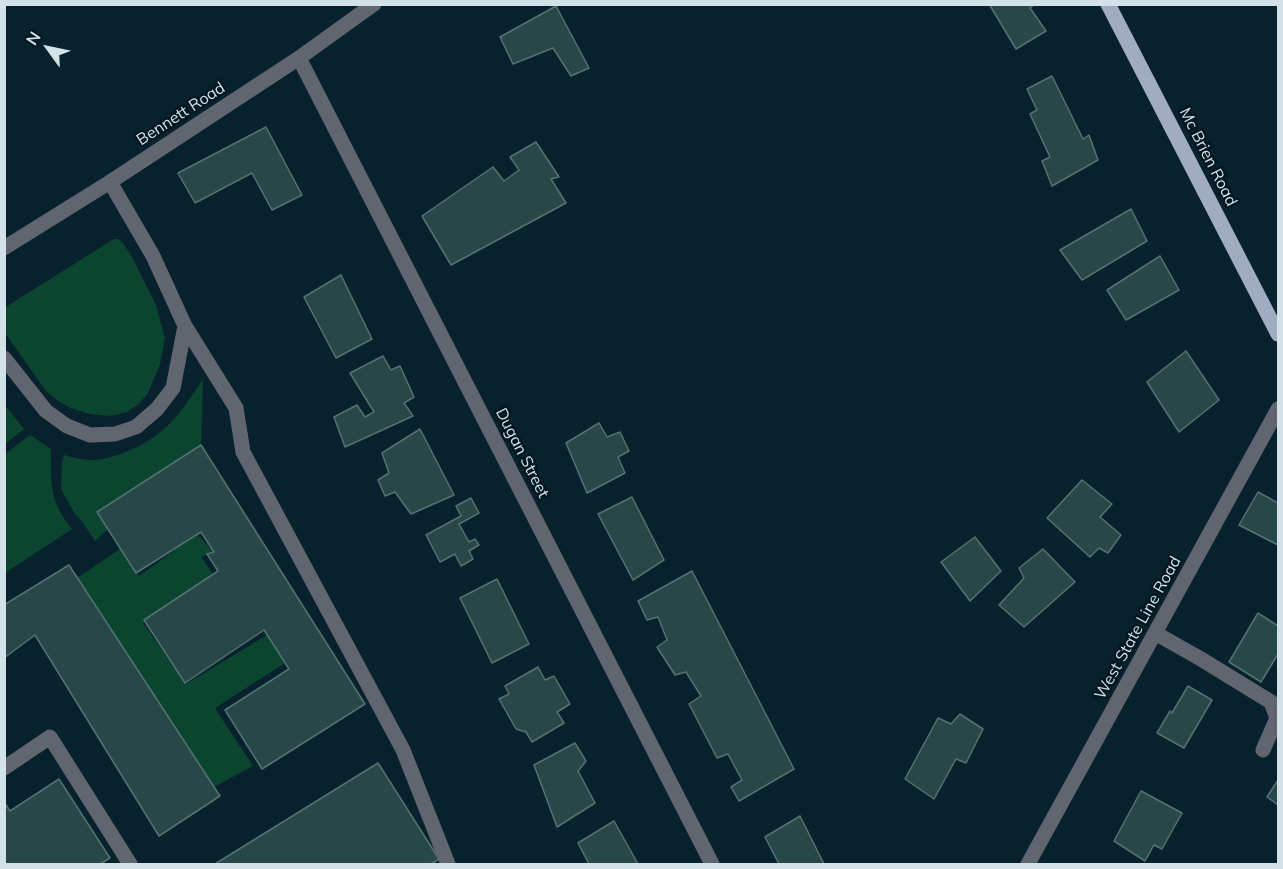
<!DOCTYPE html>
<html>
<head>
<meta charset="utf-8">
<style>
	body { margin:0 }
	#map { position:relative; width:1283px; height:869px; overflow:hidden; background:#08222d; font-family:Mulish,sans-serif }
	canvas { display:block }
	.frame { position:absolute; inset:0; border:6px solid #d3e1e9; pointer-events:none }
	.north { position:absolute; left:18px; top:18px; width:60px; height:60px; -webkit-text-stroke:4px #011823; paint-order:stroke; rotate:303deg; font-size:16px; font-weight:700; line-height:24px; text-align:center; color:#d3e1e9 }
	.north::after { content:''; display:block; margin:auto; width:21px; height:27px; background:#d3e1e9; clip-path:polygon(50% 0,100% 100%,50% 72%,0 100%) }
</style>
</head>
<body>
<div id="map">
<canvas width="1283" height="869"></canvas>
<div class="frame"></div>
<div class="north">N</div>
</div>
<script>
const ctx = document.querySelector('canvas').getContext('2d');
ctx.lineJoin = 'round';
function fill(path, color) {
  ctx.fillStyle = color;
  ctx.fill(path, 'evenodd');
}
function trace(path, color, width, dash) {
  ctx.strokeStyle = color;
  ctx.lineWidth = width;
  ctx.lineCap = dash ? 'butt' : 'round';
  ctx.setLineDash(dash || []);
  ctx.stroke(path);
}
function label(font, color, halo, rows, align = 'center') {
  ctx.font = font + ' Mulish,sans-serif';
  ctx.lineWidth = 5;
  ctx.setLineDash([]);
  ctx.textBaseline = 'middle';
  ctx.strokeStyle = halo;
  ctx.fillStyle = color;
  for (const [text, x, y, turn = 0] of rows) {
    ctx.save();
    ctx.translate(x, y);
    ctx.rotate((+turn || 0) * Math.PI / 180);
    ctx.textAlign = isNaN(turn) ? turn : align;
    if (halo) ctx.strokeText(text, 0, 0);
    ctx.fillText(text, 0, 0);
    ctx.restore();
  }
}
fill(new Path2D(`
	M114,239H118L123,243L132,257L156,305L165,338L160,364L148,393L140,403L127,412L110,416L89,414L71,408L58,401L46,391L5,333L4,308Z
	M203,379L201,445L98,511L108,529L95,541L83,523L75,514L61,489L62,463L64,455C89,462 99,462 123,453C164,438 180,414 203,379Z
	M5,405L24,429L5,444Z
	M30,435L51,449C51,484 49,501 72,529L5,573V454Z
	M197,534L214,552L201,557L213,574L143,623L186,684L267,635L285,663L215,708L253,766L214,787L77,578L120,549L139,576Z`), '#0b452f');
const building = new Path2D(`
	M989,4H1035L1030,8L1046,31L1016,49Z
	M556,6L589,68L571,76L553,48L513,64L500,37Z
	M1052,76L1083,139L1089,135L1098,160L1052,186L1042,161L1050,157L1030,114L1037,110L1027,89Z
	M266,127L302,195L272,210L252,173L195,203L178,173Z
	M536,142L559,177L551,179L566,203L451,265L422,216L493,167L504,181L519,170L510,157Z
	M1131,209L1147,241L1082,280L1060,250Z
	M1160,256L1179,290L1126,320L1107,290Z
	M341,275L372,339L336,358L304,297Z
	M1186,351L1219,400L1179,432L1147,382Z
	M383,356L391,370L400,366L414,397L404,403L413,416L345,447L334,417L357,405L365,417L374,412L350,373Z
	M599,423L607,437L620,432L629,451L618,457L625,473L587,493L566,443Z
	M420,429L454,495L411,514L395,492L385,496L378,480L389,473L382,453Z
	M201,445L365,704L262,769L225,710L289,669L264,630L185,683L144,620L218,571L207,554L214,552L201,532L136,573L97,512Z
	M1082,480L1112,504L1100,517L1121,535L1108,553L1099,548L1090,557L1047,518Z
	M1258,492L1278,503V545L1239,525Z
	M632,497L664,560L633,580L598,514Z
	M471,498L479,513L459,524L469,542L475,539L479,545L469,551L473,559L461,566L455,554L440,562L426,535L461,516L456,506Z
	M975,537L1001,571L970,601L941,562Z
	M1043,549L1075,582L1024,627L999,605L1024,578L1019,568Z
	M69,565L220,796L159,836L35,635L4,658V605Z
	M692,571L794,769L739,801L731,787L742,780L728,754L717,758L689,704L701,696L686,672L675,675L657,647L667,640L658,617L647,620L638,601Z
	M497,579L529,644L492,663L460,598Z
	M1258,613L1278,626V654L1261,682L1229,662Z
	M538,667L545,680L554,676L570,704L557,712L564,723L532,742L526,732L516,729L499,699L509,694L505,686Z
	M1188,686L1212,700L1184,748L1157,733L1170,711L1172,713Z
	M960,714L983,729L966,763L956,759L934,799L905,779L938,718L951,724Z
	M575,743L586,761L578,771L595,803L557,827L534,765Z
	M378,763L439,859L431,864H215Z
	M59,779L110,858L100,864H4V802L10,811Z
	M1278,780V805L1267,797Z
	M1141,791L1182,813L1162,849L1154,845L1145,861L1114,841Z
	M800,816L824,864H779L765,837Z
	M614,821L638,864H589L578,843Z`);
fill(building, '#284848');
trace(building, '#527373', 1.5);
trace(new Path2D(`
	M299,58L712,864
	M110,182L153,256L185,326L236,408L243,452L403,750L448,864
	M4,248L110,182L299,58L374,4
	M4,358L46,411L67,426L90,435L115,434L136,427L157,409L173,388L185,326
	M1155,633L1201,659L1271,702L1277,718L1263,750
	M4,768L50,737L130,864
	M1028,864L1278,409`), '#60656f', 15);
trace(new Path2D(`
	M1108,4L1278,334`), '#a2acc1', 15);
label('16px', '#d3e1e9', '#011823', [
	["Bennett Road",181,114,-33],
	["Mc Brien Road",1208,157,63],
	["Dugan Street",522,453,63],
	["West State Line Road",1138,628,-61]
]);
</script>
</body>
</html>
